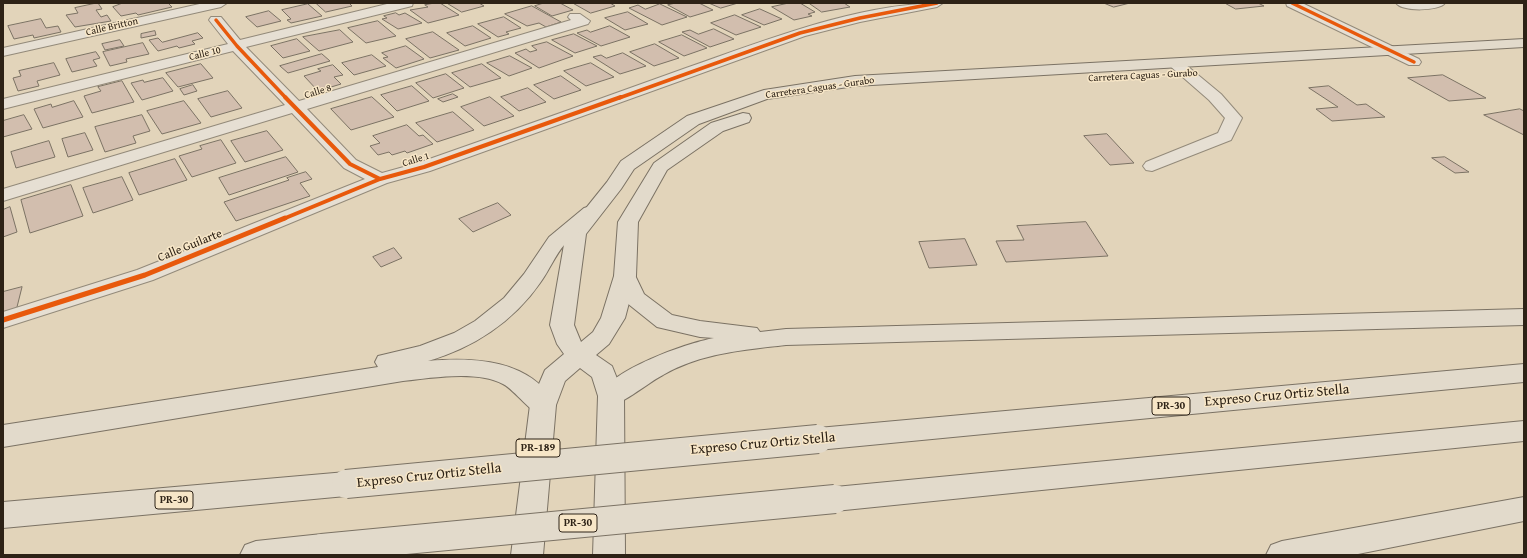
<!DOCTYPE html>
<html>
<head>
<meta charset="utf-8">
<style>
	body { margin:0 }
	#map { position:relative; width:1527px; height:558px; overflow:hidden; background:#e2d4ba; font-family:"Gentium Book Plus",serif }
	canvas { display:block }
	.frame { position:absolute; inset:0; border:4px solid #2d2216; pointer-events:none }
</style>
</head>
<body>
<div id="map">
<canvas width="1527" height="558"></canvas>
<div class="frame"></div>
</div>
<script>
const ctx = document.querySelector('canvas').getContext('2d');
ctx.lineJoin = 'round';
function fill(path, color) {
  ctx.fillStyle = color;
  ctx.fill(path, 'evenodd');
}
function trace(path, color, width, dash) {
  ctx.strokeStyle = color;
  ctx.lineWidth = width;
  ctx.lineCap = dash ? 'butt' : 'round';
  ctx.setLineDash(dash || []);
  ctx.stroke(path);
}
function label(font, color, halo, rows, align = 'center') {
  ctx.font = font + ' "Gentium Book Plus",serif';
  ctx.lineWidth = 3;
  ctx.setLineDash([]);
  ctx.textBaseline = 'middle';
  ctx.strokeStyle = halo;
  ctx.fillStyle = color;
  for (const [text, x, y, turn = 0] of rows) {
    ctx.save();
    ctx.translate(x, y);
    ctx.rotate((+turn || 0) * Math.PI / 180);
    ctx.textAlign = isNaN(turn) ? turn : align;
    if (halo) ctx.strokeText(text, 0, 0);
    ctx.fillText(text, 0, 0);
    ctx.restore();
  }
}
const building = new Path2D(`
	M98,3L102,9L96,10L101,17L107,15L111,21L75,27L66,15L78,13L75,8Z
	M123,3H168L172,7L138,15L136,13L121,16L113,7Z
	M316,3H349L352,6L326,12Z
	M435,3H440L459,15L428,23L410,10L428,7L425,5Z
	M447,3H479L484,6L462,12Z
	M544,3H560L573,10L552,16L535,6Z
	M573,3H610L615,6L591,13Z
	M676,3H699L713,10L690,17L668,5Z
	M709,3H738L721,8Z
	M789,3H800L815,12L808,14L812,16L794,20L772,7Z
	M809,3H844L850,7L822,12Z
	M1104,3H1130L1114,7Z
	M1225,3H1258L1264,6L1236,9Z
	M308,4L322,16L291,23L287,20L291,19L282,10Z
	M660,4L687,17L662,25L629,8L638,5L645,9Z
	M532,6L561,22L546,27L539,23L527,26L505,14Z
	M760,9L782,19L764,25L742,15Z
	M269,11L281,21L257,27L246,17Z
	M628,12L648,24L625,30L605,18Z
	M396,13L399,15L405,13L422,23L398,29L382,19L387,18L384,16Z
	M735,15L761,27L736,35L711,23Z
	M504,17L521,28L506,32L509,34L498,37L478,24Z
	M41,19L46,28L58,26L61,32L34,38L33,35L14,39L8,26Z
	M378,21L396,36L366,43L348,28Z
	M473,26L491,38L465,46L447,33Z
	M610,26L630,37L601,46L577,33L587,30L590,32Z
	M714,29L734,39L710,47L682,32L690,30L698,34Z
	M340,30L353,42L319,51L303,37Z
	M155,31L156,35L141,38V34Z
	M433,32L459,50L430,58L406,39Z
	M198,33L203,38L192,41L195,44L179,48L177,46L158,51L149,40L158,38L162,42Z
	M574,34L597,46L575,53L552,40Z
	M682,35L707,48L684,56L659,42Z
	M297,39L310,51L283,58L271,46Z
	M120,40L124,46L105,50L102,44Z
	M547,42L573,56L539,68L515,53L526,49L530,52L537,50L532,46Z
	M143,43L149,54L126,59L127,62L110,66L103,52Z
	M655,44L679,58L654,66L630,52Z
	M406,46L424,59L396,68L383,58L388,57L382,53Z
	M96,52L100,58L93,60L97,66L72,72L66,59Z
	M623,53L646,66L620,74L593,57L601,55L606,58Z
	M322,54L330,61L288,73L280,66Z
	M372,55L386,66L354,75L342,63Z
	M510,56L532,68L509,76L487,63Z
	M54,63L60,75L37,81L39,86L18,91L13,78L21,76L19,71Z
	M591,63L614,77L586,86L564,71Z
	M201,64L213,78L178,87L166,73Z
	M482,64L501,78L470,87L452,73Z
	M333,65L343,75L334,77L341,84L318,91L304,76L321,71L318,69Z
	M446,74L464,88L433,98L416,83Z
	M1443,75L1486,98L1449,101L1408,78Z
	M561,76L581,90L554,99L534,85Z
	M163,78L173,91L142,100L131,83L143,80L144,82Z
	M122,81L134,102L92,113L84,96L101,91L98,87Z
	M193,85L197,91L184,95L180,89Z
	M412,86L429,101L397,111L381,95Z
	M1329,86L1357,105L1366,104L1385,117L1332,121L1316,109L1338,107L1309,88Z
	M528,88L546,102L519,111L501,97Z
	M228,91L242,108L211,117L198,99Z
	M453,94L458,97L443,102L438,99Z
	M372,97L394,117L351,130L331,109Z
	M490,97L514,116L484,126L461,107Z
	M74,101L83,117L43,128L34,109L51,104L52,107Z
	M184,101L201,123L162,134L147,111Z
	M1520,109L1524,111V135L1484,115Z
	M453,112L474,130L437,142L416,123Z
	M24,115L32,129L3,137V121Z
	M142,115L150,131L133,136L136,143L105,152L95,127Z
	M407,125L419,136L423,135L433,144L407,153L405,151L392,155L389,152L378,155L370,146L380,143L373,136Z
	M267,131L283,150L245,162L231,141Z
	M85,133L93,150L68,157L62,139Z
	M1107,134L1134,163L1110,165L1084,136Z
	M221,140L236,163L192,177L179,156L202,149L200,146Z
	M49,141L55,157L16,168L11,152Z
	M286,157L298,172L229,195L219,178Z
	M1445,157L1469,172L1455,173L1432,158Z
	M175,159L187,180L139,195L129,173Z
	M306,172L312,179L300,183L310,196L236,221L224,202L289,180L287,178Z
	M122,177L133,200L93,213L83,188Z
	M71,185L83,216L30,233L21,200Z
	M498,203L511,215L473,232L459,219Z
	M10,207L17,232L3,237V210Z
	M1086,222L1108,256L1006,262L996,241L1024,240L1017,226Z
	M965,239L977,265L929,268L919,242Z
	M394,248L402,258L381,267L373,257Z
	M22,287L16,311L3,315V292Z`);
fill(building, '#d2beae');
trace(building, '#7b7264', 1);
const minor = new Path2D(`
	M204,3H227L221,7L3,56V48Z
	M391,3H413L412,6L246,47L299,101L571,20L568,17L570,14H580L590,21L588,24L307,109L356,160L382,173L418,163C507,132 597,100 686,68C767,40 858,3 943,3L937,7L860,22L805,36L430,171L387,183L153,280L3,328V312L137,270L365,179L344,168L292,113L3,201V189L285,105L233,51L3,109V99L228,44L209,20L211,17H221L240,40Z
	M1286,3H1302L1419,59L1421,62L1419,65H1409L1287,6Z
	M1396,3H1445C1440,11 1402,12 1396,3Z
	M1175,59L1180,60L1221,94L1242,118L1231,140L1152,171L1146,170L1143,166L1146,162L1218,133L1225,118L1209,100L1170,66L1168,63L1170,60Z`);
const major = new Path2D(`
	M1524,39V47L855,86L767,99L699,124L634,169L621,189L586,234L574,325L581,342L593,332L601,318L614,276L618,222L654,163L711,123L743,113L749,114L751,118L749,122L723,131L667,170L638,222L636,276L625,318L609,344L596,355L612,366L624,396L625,555H593L598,396L592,377L580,368L565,381L556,405L543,555H511L530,405L545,370L564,354L557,344L550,325L566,233L607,182L621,161L687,116L764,90L855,76Z`);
const highway = new Path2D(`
	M591,206L598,208L601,212C592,225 576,233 565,244C555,255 549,271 540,283C513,322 473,348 428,361C474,357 530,359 556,405L552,412C550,413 546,414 543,415C532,415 515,390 503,384C477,370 431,378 403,381L3,447V425L378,367L375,362L378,356L420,346L454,333L475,321L504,298L524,274L549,237L584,208Z
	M625,269L633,271L644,294L672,315L700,321L757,328L760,332L786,329L1524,309V325L786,345C743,350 701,353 663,375C652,380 620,406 611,405C608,405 604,404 602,403L598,396C613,369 684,344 714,338L700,337L657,327L627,303L614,276L617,271Z
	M1524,364V382L818,450L808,447L804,439L808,431L818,428Z
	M1524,421V441L835,511L825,508L820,499L825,490L835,487Z
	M346,472L356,476L360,484L356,492L346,496L3,528V502Z
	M1524,497V521L1353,555H1266L1271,545L1282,541Z
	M322,534L333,538L337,548L334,555H240L245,545L256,541Z`);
trace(minor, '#938a7a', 2);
trace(major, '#7b7264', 2);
trace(highway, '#7b7264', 2);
fill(minor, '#e6dfd3');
fill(major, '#e2dacb');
fill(highway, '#e2dacb');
const highwayBridge = new Path2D(`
	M346,484L818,439
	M322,548L835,499`);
trace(highwayBridge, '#7b7264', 30, []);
trace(highwayBridge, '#e2dacb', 28);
trace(new Path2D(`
	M1292,3L1414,62
	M216,20L237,46L286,98
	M619,98L800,33L860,18L937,3`), '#e8590c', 3.5);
trace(new Path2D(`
	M285,97L350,164L380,179L424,167L621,97
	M283,219L380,179`), '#e8590c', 4);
trace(new Path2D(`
	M3,320L145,275L285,218`), '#e8590c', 5);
label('10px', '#2d2216', '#f7e6c7', [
	["Calle Britton",112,27,-13],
	["Calle 10",205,54,-14],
	["Carretera Caguas - Gurabo",1143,76,-3],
	["Carretera Caguas - Gurabo",820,88,-8],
	["Calle 8",318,92,-17],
	["Calle 1",416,160,-17]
]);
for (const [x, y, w] of [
	[1171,406,38],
	[538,448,44],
	[174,500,38],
	[578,523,38]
]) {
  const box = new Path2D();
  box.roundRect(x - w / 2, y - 9, w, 18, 3);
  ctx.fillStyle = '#f7e6c7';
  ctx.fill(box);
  trace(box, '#2d2216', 1);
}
label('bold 11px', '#2d2216', null, [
	["PR-30",1171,406],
	["PR-189",538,448],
	["PR-30",174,500],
	["PR-30",578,523]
]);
label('12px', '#2d2216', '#f7e6c7', [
	["Calle Guilarte",190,246,-22]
]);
label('14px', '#2d2216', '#f7e6c7', [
	["Expreso Cruz Ortiz Stella",1277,396,-5],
	["Expreso Cruz Ortiz Stella",763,444,-5],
	["Expreso Cruz Ortiz Stella",429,476,-6]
]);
</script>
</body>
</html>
